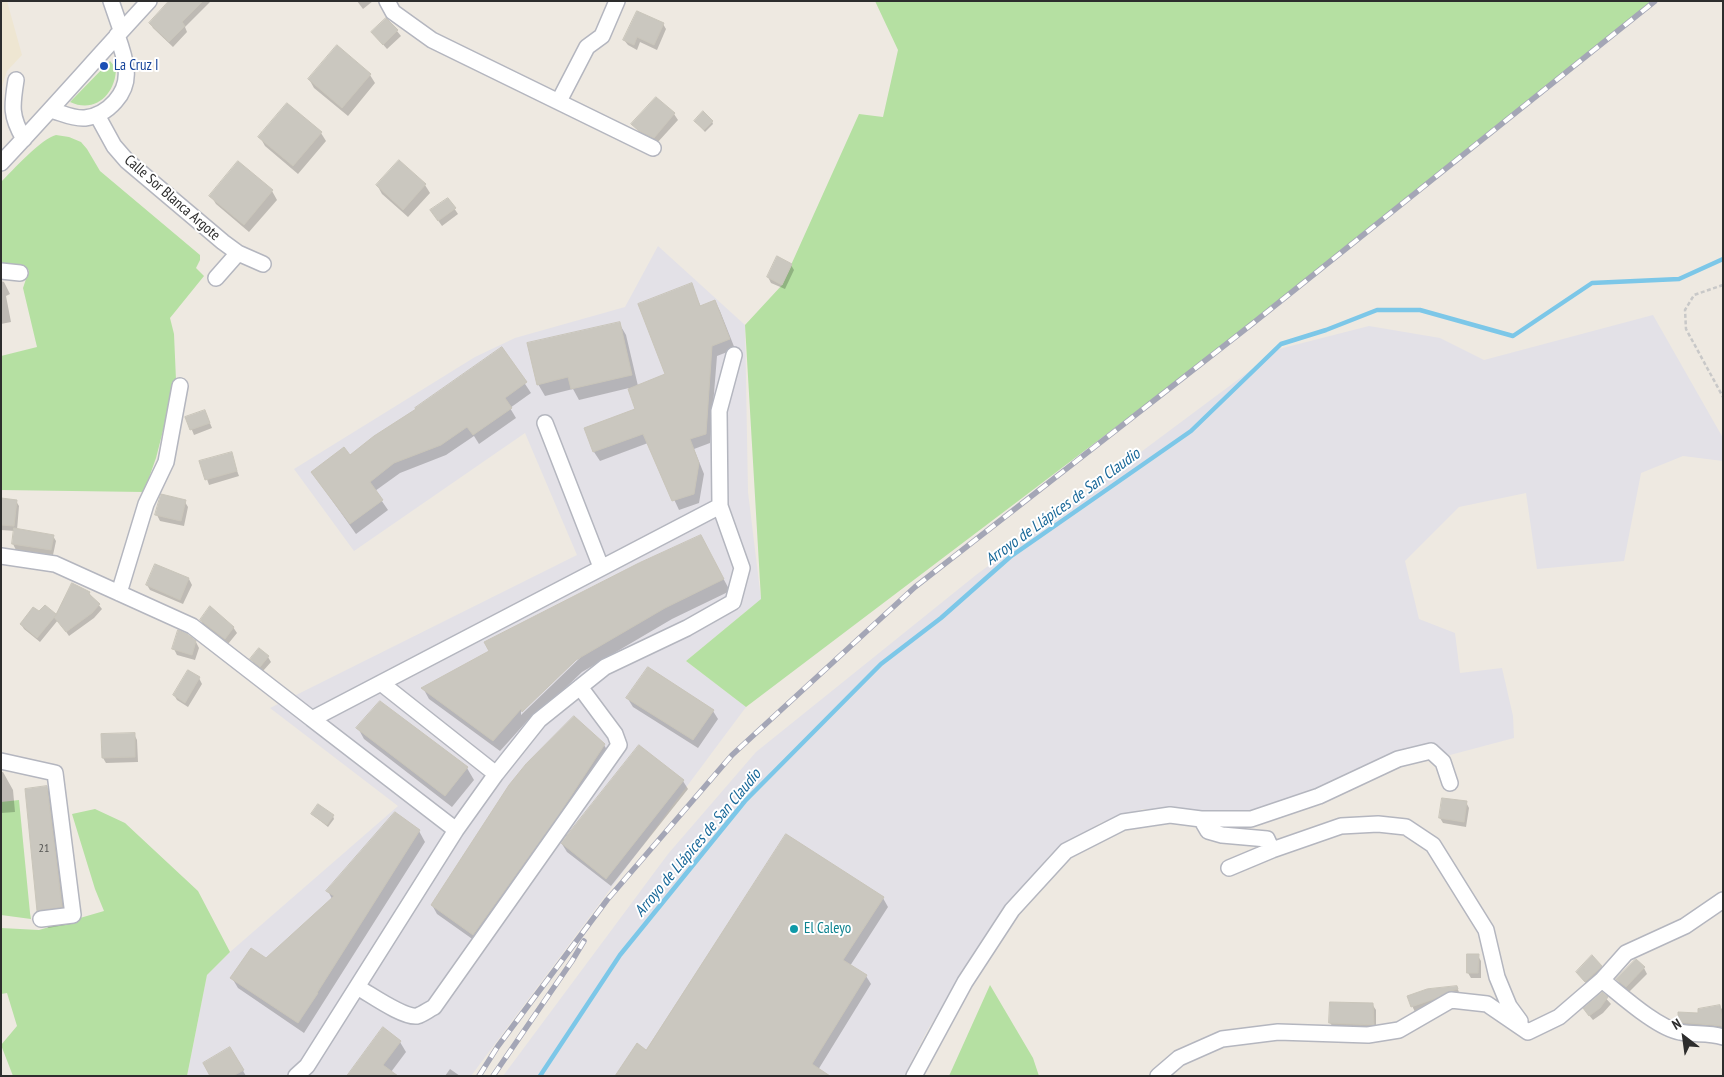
<!DOCTYPE html>
<html>
<head>
<meta charset="utf-8">
<style>
	body { margin:0 }
	#map { position:relative; width:1724px; height:1077px; overflow:hidden; background:#eee9e1; font-family:"PT Sans Narrow",sans-serif }
	canvas { display:block }
	.frame { position:absolute; inset:0; border:2px solid #2d2d2d; pointer-events:none }
	.north { position:absolute; left:1659px; top:1012px; width:50px; height:50px; -webkit-text-stroke:4px #fff; paint-order:stroke; rotate:330deg; font-size:14px; font-weight:700; line-height:20px; text-align:center; color:#2d2d2d }
	.north::after { content:''; display:block; margin:auto; width:18px; height:22px; background:#2d2d2d; clip-path:polygon(50% 0,100% 100%,50% 72%,0 100%) }
</style>
</head>
<body>
<div id="map">
<canvas width="1724" height="1077"></canvas>
<div class="frame"></div>
<div class="north">N</div>
</div>
<script>
const ctx = document.querySelector('canvas').getContext('2d');
ctx.lineJoin = 'round';
function fill(path, color) {
  ctx.fillStyle = color;
  ctx.fill(path, 'evenodd');
}
function trace(path, color, width, dash) {
  ctx.strokeStyle = color;
  ctx.lineWidth = width;
  ctx.lineCap = dash ? 'butt' : 'round';
  ctx.setLineDash(dash || []);
  ctx.stroke(path);
}
function label(font, color, halo, rows, align = 'center') {
  ctx.font = font + ' "PT Sans Narrow",sans-serif';
  ctx.lineWidth = 4;
  ctx.setLineDash([]);
  ctx.textBaseline = 'middle';
  ctx.strokeStyle = halo;
  ctx.fillStyle = color;
  for (const [text, x, y, turn = 0] of rows) {
    ctx.save();
    ctx.translate(x, y);
    ctx.rotate((+turn || 0) * Math.PI / 180);
    ctx.textAlign = isNaN(turn) ? turn : align;
    if (halo) ctx.strokeText(text, 0, 0);
    ctx.fillText(text, 0, 0);
    ctx.restore();
  }
}
fill(new Path2D(`
	M658,246L745,325L748,492L761,599L686,661L746,707L471,1076H187L207,975L230,952L398,806L270,708L577,555L525,433L354,551L294,469L475,357L515,338L625,307Z
	M1653,315L1723,438V461L1683,456L1641,473L1624,561L1537,569L1526,493L1459,507L1405,561L1419,619L1455,633L1460,673L1502,668L1513,716L1514,738L1450,755L1426,745L1310,792L1249,813L1180,809H1143L1100,823L1051,854L1010,901L927,1031L904,1076H503L668,854L756,752L976,575L1279,349L1369,326L1440,338L1484,360Z`), '#e3e1e7');
fill(new Path2D(`
	M1,1H7L22,55L7,71L1,90Z`), '#eee6d2');
fill(new Path2D(`
	M875,1H1655L1252,324L746,707L686,661L761,599L745,325L782,285L859,114L883,117L898,50Z
	M110,61L116,68C116,93 96,114 70,102Z
	M56,135L69,137L81,142L87,149L100,171L200,255V260L196,268L204,276L170,318L174,334L176,380L156,458L144,492L1,490V356L37,347L23,288L29,270L1,267V182C12,171 42,138 56,135Z
	M19,800L30,913L31,919L1,915V802Z
	M95,809L125,823L198,891L230,952L207,975L187,1076H13L1,1045L17,1026L7,993L1,994V928L39,930L104,911L95,889L72,814Z
	M990,985L1033,1058L1039,1076H949Z`), '#b5e0a2');
fill(new Path2D(`
	M181,1H211L185,27L187,32L173,47L153,28L150,23Z
	M357,1H373L363,9Z
	M386,19L397,31L401,36L387,49L372,32Z
	M663,24L666,29L657,50L640,42L637,50L628,45L624,40Z
	M370,75L375,83L348,116L314,88L309,79Z
	M656,99L674,114L678,120L657,143L643,136L633,124Z
	M712,121L713,124L705,132L697,123Z
	M321,133L326,141L298,174L265,146L260,137Z
	M377,185H425L430,193L408,217L382,194Z
	M272,191L277,200L249,232L216,204L211,196Z
	M448,199L458,214L442,226L435,216Z
	M791,265L794,270L785,289L771,283L768,277Z
	M1,281L4,282L10,294L6,296L11,322L1,324Z
	M691,285L701,307L715,301L720,311L735,349L717,356L710,443L694,449L704,474L699,503L679,510L648,443L600,461L594,452L586,428L637,409L629,388L579,400L573,389L545,396L538,384L619,323L626,335L638,386L667,375Z
	M502,349L531,393L510,408L516,418L479,444L474,436L446,455L400,473L375,491L388,510L356,534L312,472L349,456L418,410Z
	M205,411L212,428L194,435L187,418Z
	M231,454L239,476L209,485L201,462Z
	M1,499L16,501L19,506L17,530L53,536L56,541L53,555L16,550L13,544L15,531L1,530Z
	M185,502L188,507L184,526L160,521L157,515Z
	M707,548L730,591L672,619L582,672L530,722L528,720L500,751L429,699L423,688ZM579,655L581,657L521,715V711Z
	M156,565L189,579L192,585L183,604L150,590L147,585Z
	M89,593L102,609L94,618L69,636L58,620L40,642L24,629L21,624L40,613L57,616Z
	M201,620L233,627L237,633L228,644L204,626Z
	M196,642L199,648L195,660L177,655L174,649Z
	M268,657L271,662L263,671L255,665L251,659Z
	M188,672L199,678L202,684L188,707L177,700L174,695Z
	M628,699L713,711L718,719L698,748L633,707Z
	M381,703L467,768L474,780L452,807L364,739L358,728Z
	M134,734L137,740L138,762L106,763L103,758Z
	M604,745L609,753L478,943L437,914L432,905Z
	M1,772H3L13,790L15,812L1,813Z
	M683,781L688,789L611,886L567,852L562,844Z
	M47,788L57,805L71,924L48,928L38,910Z
	M1466,802L1469,808L1466,827L1443,823L1440,818Z
	M314,816H333L334,819L328,827Z
	M419,831L425,842L304,1033L238,988L232,978L266,959L332,899L328,891Z
	M787,836L883,898L888,907L850,966L866,976L871,984L818,1070L647,1051Z
	M1478,956L1481,961V978H1471L1468,973Z
	M1601,966L1604,972L1589,987L1577,972Z
	M1644,968L1647,974L1629,992L1621,985L1617,979Z
	M1457,987L1460,995L1415,1012L1408,997Z
	M1602,994L1611,1004L1603,1013L1593,1020L1588,1014Z
	M1372,1004L1376,1010V1030L1334,1028L1330,1023Z
	M1720,1006L1723,1011V1030L1682,1027L1679,1021Z
	M400,1042L406,1052L391,1072L349,1076Z
	M230,1048L246,1076H212Z
	M450,1069L460,1076H445Z`), '#0003');
trace(new Path2D(`
	M540,1076L620,955L745,801L881,664L941,618L1010,557L1191,431L1281,344L1326,330L1377,310H1420L1513,336L1592,283L1679,279L1723,259`), '#7cc7e8', 4.5);
const building = new Path2D(`
	M169,1H203L182,22L185,26L169,42L149,23Z
	M637,11L664,23L654,45L637,37L634,45L623,40Z
	M386,18L398,30L383,45L371,32Z
	M337,45L371,74L342,108L308,79Z
	M656,97L675,113L654,138L639,131L631,124Z
	M287,103L322,132L293,166L258,137Z
	M703,111L713,121L704,130L694,121Z
	M399,160L426,184L403,210L376,185Z
	M238,161L273,190L244,225L209,196Z
	M448,198L456,208L438,221L430,210Z
	M777,256L792,264L782,285L767,277Z
	M692,283L700,306L715,300L730,339L712,346L706,434L690,439L699,463L694,494L672,501L643,434L593,452L584,428L635,409L628,389L665,374L638,304Z
	M620,322L632,375L571,389L568,377L537,385L527,343Z
	M502,347L527,382L505,398L512,408L473,435L467,427L441,445L394,463L370,482L383,500L350,524L311,472L344,447L350,455L374,436L416,409L415,408Z
	M205,410L210,423L190,430L185,417Z
	M232,452L237,471L205,480L199,461Z
	M161,494L186,500L181,521L155,515Z
	M1,498L17,500L14,526L1,525Z
	M14,528L54,535L51,550L12,544Z
	M701,535L724,579L665,608L576,660L522,712L521,709L493,741L421,688L489,651L484,642L639,563Z
	M155,564L189,578L180,600L146,585Z
	M72,583L90,592L89,594L100,604L92,613L66,632L54,617L56,615L37,638L20,624L33,607L39,611L45,605L56,614Z
	M210,606L234,627L225,639L200,620Z
	M178,630L187,634L196,641L192,655L172,649Z
	M259,648L269,656L260,667L250,659Z
	M648,667L714,710L693,740L626,698Z
	M188,670L200,677L185,703L173,695Z
	M380,701L468,767L445,796L356,728Z
	M574,716L605,744L558,816L473,935L431,905L509,785L526,764Z
	M135,733V757L102,758L101,734Z
	M639,745L684,780L606,879L561,843Z
	M47,786L62,907L37,911L25,789Z
	M1442,798L1467,801L1464,822L1439,818Z
	M318,804L334,815L327,825L311,814Z
	M395,812L420,830L317,993H318L298,1023L230,978L251,948L266,958L334,896L326,891Z
	M786,834L884,897L843,960L867,975L812,1064L830,1076H615L637,1043L646,1050Z
	M1467,954H1479L1478,973H1467Z
	M1592,955L1602,966L1585,982L1576,972Z
	M1636,959L1645,967L1626,987L1616,979Z
	M1457,986L1458,989L1447,992L1437,998L1411,1007L1407,996L1427,989Z
	M1602,992L1608,997L1600,1008L1589,1016L1583,1008Z
	M1330,1002L1373,1003L1374,1025L1329,1023Z
	M1720,1005L1723,1026L1678,1022V1012L1698,1013V1009Z
	M383,1027L401,1041L383,1065L398,1076H347Z
	M230,1047L244,1070L233,1076H210L203,1063Z`);
fill(building, '#cac7bf');
trace(building, '#c9c5ba', 1);
const minor = new Path2D(`
	M111,1L121,30
	M387,1L393,12L432,40L653,148
	M16,80C12,105 10,116 24,139
	M559,101L587,47L602,36L617,1
	M51,110C62,113 73,119 85,118C108,115 129,93 126,69C125,57 121,46 117,35
	M97,115L114,146L127,161L223,242L238,253L263,264
	M1,163C51,110 99,55 149,1
	M1,271L20,273
	M216,278L238,253
	M545,423L601,567
	M720,506L719,411L734,355
	M1,556L55,564L192,626L312,719L720,506L742,568L733,602L687,628L605,667L539,720L496,774L456,830L307,1066L296,1076
	M119,593L146,504L166,462L180,386
	M381,683L496,774
	M312,719L456,830
	M1,761L55,773L73,915L41,919
	M1201,819L1208,831L1222,835L1267,839L1272,850L1341,826L1378,824L1406,827L1433,845L1486,930L1497,977L1509,1006L1520,1021
	M1229,868L1272,850
	M1602,980C1621,995 1657,1028 1680,1032C1694,1035 1709,1032 1723,1037
	M357,987C370,994 403,1018 417,1016C423,1014 428,1010 434,1007L619,745L615,734L580,687
	M914,1076L965,982L1012,910L1066,851L1123,822L1170,815L1201,819H1251L1319,796L1398,759L1431,751L1443,762L1450,783
	M1158,1076L1179,1058L1222,1039L1278,1032L1368,1035L1399,1030L1451,1000L1487,1004L1528,1032L1559,1017L1602,980L1626,953L1685,926L1723,900`);
trace(minor, '#b4b6bf', 18);
trace(new Path2D(`
	M1723,285L1694,295L1685,310L1686,329L1723,397`), '#c8c8c8', 2.5, [4, 2.5]);
trace(minor, '#fff', 15);
const rail = new Path2D(`
	M479,1076L498,1046L607,900L732,755L915,587L1252,324L1655,1
	M493,1076L572,961L584,941`);
trace(rail, '#a4a6b6', 5.5);
trace(rail, '#fff', 4, [11]);
for (const [x, y, r, color] of [
	[104,66,5,"#1a4fb4"],
	[794,929,5,"#0f9aa8"]
]) {
  const dot = new Path2D();
  dot.arc(x, y, r, 0, 2 * Math.PI);
  ctx.fillStyle = color;
  ctx.fill(dot);
  trace(dot, '#fff', 2);
}
label('12px', '#545452', null, [
	["21",44,849]
]);
label('15px', '#164399', '#fff', [
	["La Cruz I",114,66]
], 'left');
label('15px', '#2d2d2d', '#fff', [
	["Calle Sor Blanca Argote",172,198,41]
]);
label('15px', '#0d838f', '#fff', [
	["El Caleyo",804,929]
], 'left');
label('italic 16px', '#176798', '#fff', [
	["Arroyo de Llápices de San Claudio",1063,507,-36],
	["Arroyo de Llápices de San Claudio",698,843,-50]
]);
</script>
</body>
</html>
